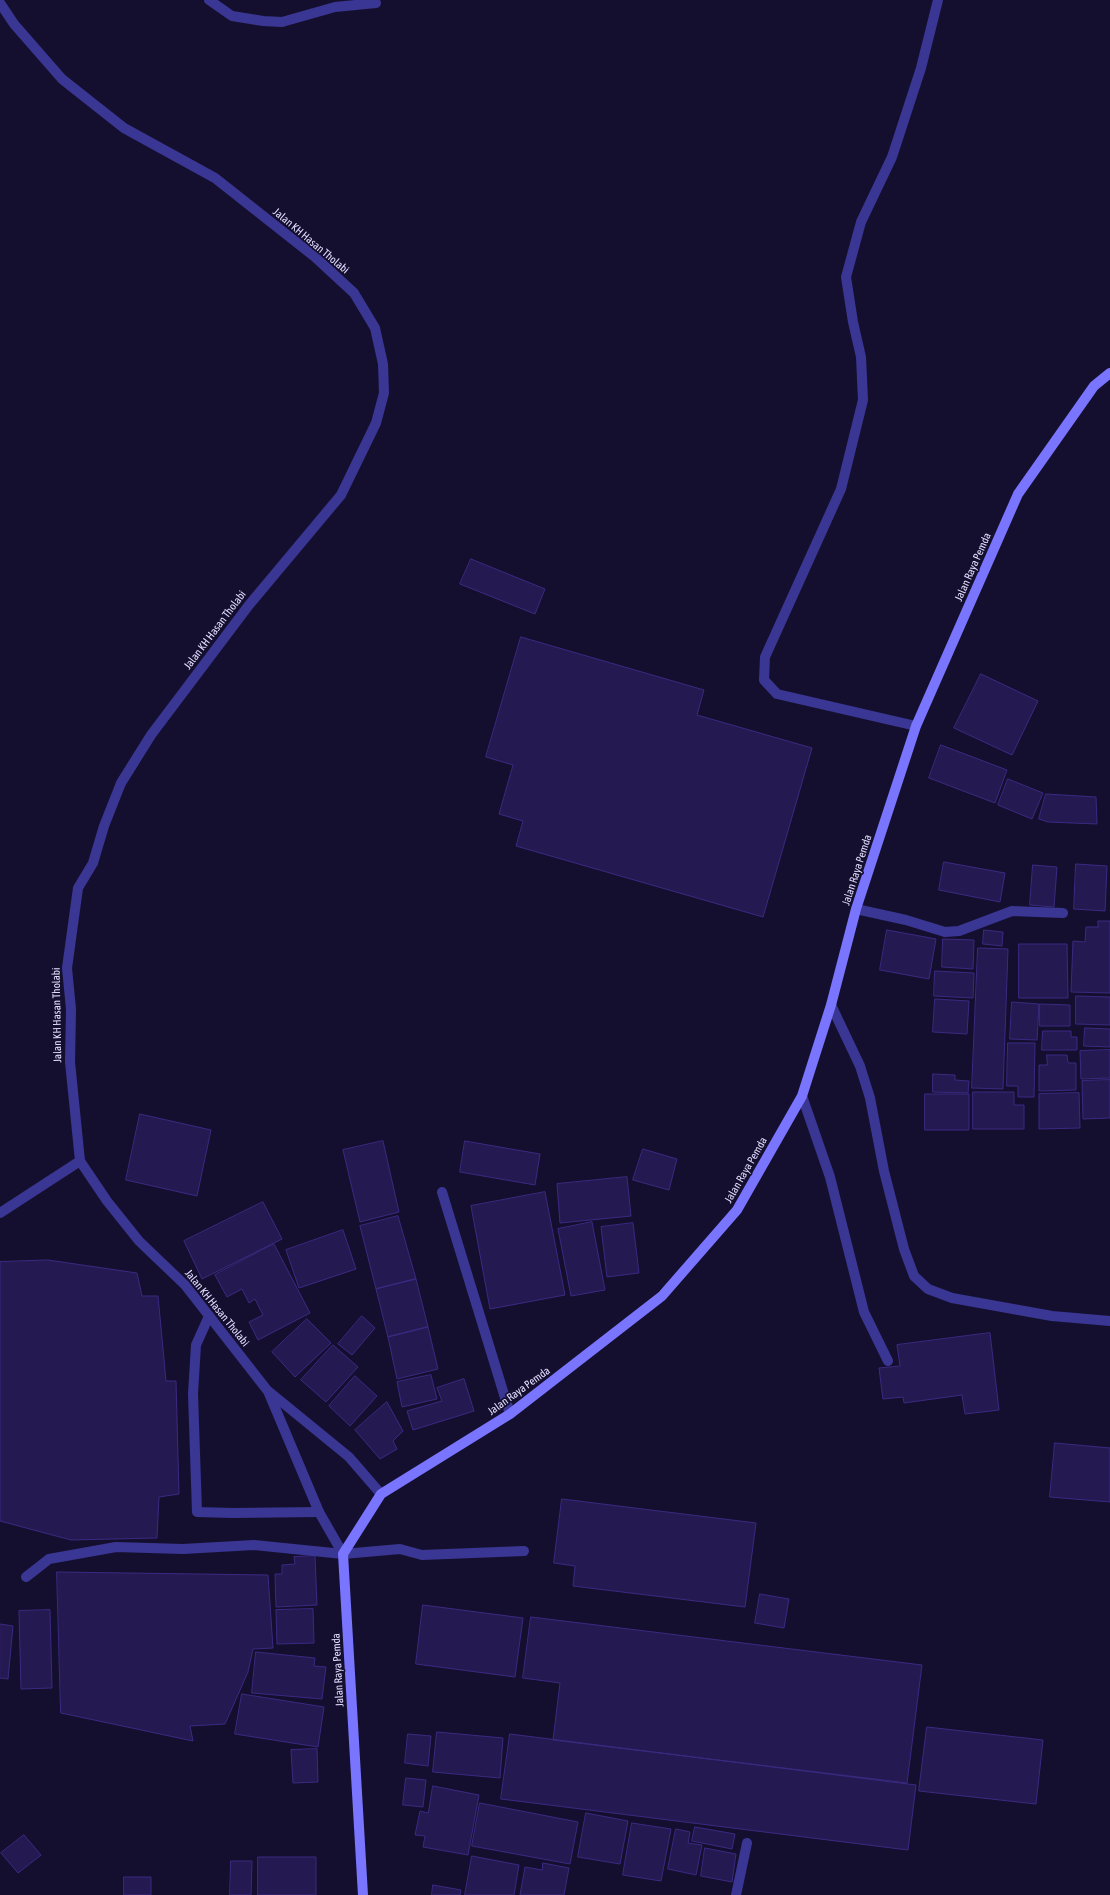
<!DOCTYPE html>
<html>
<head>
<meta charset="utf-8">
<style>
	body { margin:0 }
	canvas { display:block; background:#150f2f }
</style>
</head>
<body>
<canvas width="1110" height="1895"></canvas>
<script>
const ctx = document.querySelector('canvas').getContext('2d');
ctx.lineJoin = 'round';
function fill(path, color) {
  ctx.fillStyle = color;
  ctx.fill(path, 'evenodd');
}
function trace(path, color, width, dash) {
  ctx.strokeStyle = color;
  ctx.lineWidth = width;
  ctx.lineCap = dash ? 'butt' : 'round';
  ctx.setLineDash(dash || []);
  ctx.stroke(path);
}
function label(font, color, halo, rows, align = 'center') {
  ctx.font = font + ' "Asap Condensed",sans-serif';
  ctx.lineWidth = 3.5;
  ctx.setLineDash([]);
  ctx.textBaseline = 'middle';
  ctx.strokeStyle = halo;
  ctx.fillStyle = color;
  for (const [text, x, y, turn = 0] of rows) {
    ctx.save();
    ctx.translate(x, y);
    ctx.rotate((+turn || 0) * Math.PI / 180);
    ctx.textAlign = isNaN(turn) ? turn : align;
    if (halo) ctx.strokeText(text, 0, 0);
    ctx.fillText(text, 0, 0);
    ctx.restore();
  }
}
const building = new Path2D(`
	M471,559L545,589L535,614L460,584Z
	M521,637L704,690L697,715L812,748L763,917L516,846L523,821L499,814L513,765L486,757Z
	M981,674L1038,701L1012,755L954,728Z
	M941,745L1007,770L995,803L929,778Z
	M1008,779L1043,793L1032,819L998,805Z
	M1046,794L1096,797L1097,824L1048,822L1039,819Z
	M944,862L1005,873L1000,902L939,890Z
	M1076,864L1107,866L1105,911L1074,909Z
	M1033,865L1057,867L1054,907L1030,905Z
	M1098,921H1110V993L1071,992L1073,941L1085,942L1086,927H1098Z
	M887,930L936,939L929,979L880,970Z
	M984,930L1003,932L1002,946L983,944Z
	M943,939L974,940L973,969L942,967Z
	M1019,944H1067L1068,998H1019Z
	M978,948L1008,949L1003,1089L972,1088Z
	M935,971L974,973L973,998L934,996Z
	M1076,996L1110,997V1025L1076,1024Z
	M935,999L969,1001L967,1034L933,1032Z
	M1012,1002L1039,1004L1037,1040L1010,1039Z
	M1040,1004L1070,1005V1026H1040Z
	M1085,1028L1110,1029V1047L1084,1046Z
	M1043,1031H1071V1037H1077V1050H1042Z
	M1008,1043H1035L1034,1097H1018V1086H1007Z
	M1110,1050V1078L1081,1079L1080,1051Z
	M1047,1055H1067L1068,1063H1076V1090L1039,1091V1065H1047Z
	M933,1074L955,1075V1080L969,1081L968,1093L933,1092Z
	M1110,1080V1118L1083,1119L1082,1081Z
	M973,1092H1014V1105H1024V1129H973Z
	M1079,1093L1080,1128L1039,1129V1094Z
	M925,1094H969V1130H925Z
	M140,1114L211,1130L197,1196L126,1180Z
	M383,1141L399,1212L360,1222L343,1150Z
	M465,1141L540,1154L535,1185L460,1172Z
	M643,1149L677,1159L669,1190L633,1180Z
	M627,1177L631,1216L560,1223L557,1184Z
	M545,1192L565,1295L490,1309L471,1206Z
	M263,1202L282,1239L202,1279L184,1241Z
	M398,1216L416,1279L376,1289L360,1226Z
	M592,1222L605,1290L571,1296L558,1229Z
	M633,1223L639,1273L607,1277L601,1227Z
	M343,1230L356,1269L299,1288L286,1250Z
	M274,1244L310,1313L258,1340L249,1322L263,1315L255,1299L249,1303L242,1289L227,1297L215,1275Z
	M48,1260L137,1273L142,1296H158L166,1381H176L179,1494L159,1497L157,1538L71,1540L0,1521V1262Z
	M416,1279L428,1327L388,1337L376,1289Z
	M362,1316L375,1328L352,1355L338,1344Z
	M307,1319L331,1343L295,1377L272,1352Z
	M428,1327L438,1369L397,1379L388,1337Z
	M990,1333L999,1410L965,1414L962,1395L904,1403L903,1397L883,1399L879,1368L900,1366L897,1345Z
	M333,1345L358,1367L326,1402L301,1380Z
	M431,1375L437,1399L402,1407L397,1382Z
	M355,1376L377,1396L350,1426L329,1406Z
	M464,1379L474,1411L413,1430L407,1411L442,1401L437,1388Z
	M387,1402L403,1431L393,1441L397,1449L380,1459L355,1430Z
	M1055,1443L1110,1448V1502L1050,1497Z
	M562,1499L756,1523L745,1607L573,1586L575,1566L554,1563Z
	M315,1556L317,1605L276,1607L275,1574H282V1565L295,1564L294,1557Z
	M57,1572L268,1575L273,1648L253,1649L248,1672L225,1724L190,1726L193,1741L61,1713Z
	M760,1594L789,1599L784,1628L755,1623Z
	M423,1605L523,1618L515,1677L416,1664Z
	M313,1609L314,1643L277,1644L276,1610Z
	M50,1610L52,1688L21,1689L19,1611Z
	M531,1617L922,1665L907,1783L553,1740L560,1683L523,1678Z
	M0,1624L13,1626L8,1679L0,1678Z
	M256,1652L315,1658L314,1666L326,1667L322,1699L252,1693Z
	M242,1694L324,1707L318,1747L235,1734Z
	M927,1727L1043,1740L1036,1804L919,1791Z
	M437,1732L503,1738L500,1778L433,1772Z
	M408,1734L431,1736L428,1766L405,1763Z
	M510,1734L916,1785L908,1850L501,1799Z
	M317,1749L318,1782L293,1783L291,1750Z
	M406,1778L426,1780L423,1807L403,1805Z
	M433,1786L479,1795L468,1855L423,1847L425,1836L415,1835L420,1811L428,1813Z
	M480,1803L578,1822L570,1864L472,1846Z
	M586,1813L628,1821L620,1864L578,1857Z
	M632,1823L671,1829L661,1881L623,1875Z
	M695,1827L735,1834L732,1849L692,1841Z
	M676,1829L690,1832L688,1843L702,1845L696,1875L668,1869Z
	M24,1835L41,1855L18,1873L1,1853Z
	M705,1848L736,1854L732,1882L701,1876Z
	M472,1856L519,1865L514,1895H465Z
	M258,1857H316V1895H258Z
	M231,1861H252L251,1895H230Z
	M543,1863L569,1868L564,1895H520L525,1867L542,1870Z
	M124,1877H151V1895H124Z
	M433,1885L461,1890L460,1895H432Z`);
fill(building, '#251952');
trace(building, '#3b2981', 1);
trace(new Path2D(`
	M831,1005L860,1066L870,1098L884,1171L904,1249L914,1276L928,1289L952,1298L1052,1316L1110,1321
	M802,1096L830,1177L864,1312L888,1361
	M442,1192L510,1414
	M0,1213L80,1161
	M209,1316L196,1345L193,1394L197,1512L233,1513L319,1512
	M26,1577L49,1559L116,1547L183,1549L254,1545L343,1554L400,1549L422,1555L524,1551`), '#3a3693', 10);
trace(new Path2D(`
	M209,0L232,16L263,21L282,22L335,7L376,3
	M0,3L14,24L62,79L124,128L215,178L315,257L354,293L375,328L383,364L384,393L376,423L341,495L249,605L151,735L121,783L104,826L93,863L78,888L67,968L71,1009L70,1062L80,1161L107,1201L139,1241L185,1285L267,1390L349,1457L381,1494
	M916,726L777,694L764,680L765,657L841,489L863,400L861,357L853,322L846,277L861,222L892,157L921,68L938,0
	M856,909L906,920L945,932L959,931L1012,911L1063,913
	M268,1391L319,1512L343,1554
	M736,1895L747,1843`), '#3a3693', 10);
trace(new Path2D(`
	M363,1895L343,1554L381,1494L510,1414L662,1296L737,1210L802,1096L831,1005L856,909L916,726L1018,494L1094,386L1110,373`), '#7975ff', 10);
label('11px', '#e2deff', '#150f2f', [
	["Jalan KH Hasan Tholabi",311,241,40],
	["Jalan Raya Pemda",973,567,-66],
	["Jalan KH Hasan Tholabi",215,630,-53],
	["Jalan Raya Pemda",857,870,-72],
	["Jalan KH Hasan Tholabi",57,1015,-91],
	["Jalan Raya Pemda",746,1170,-60],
	["Jalan KH Hasan Tholabi",217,1308,51],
	["Jalan Raya Pemda",519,1391,-36],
	["Jalan Raya Pemda",338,1670,-93]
]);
</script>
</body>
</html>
